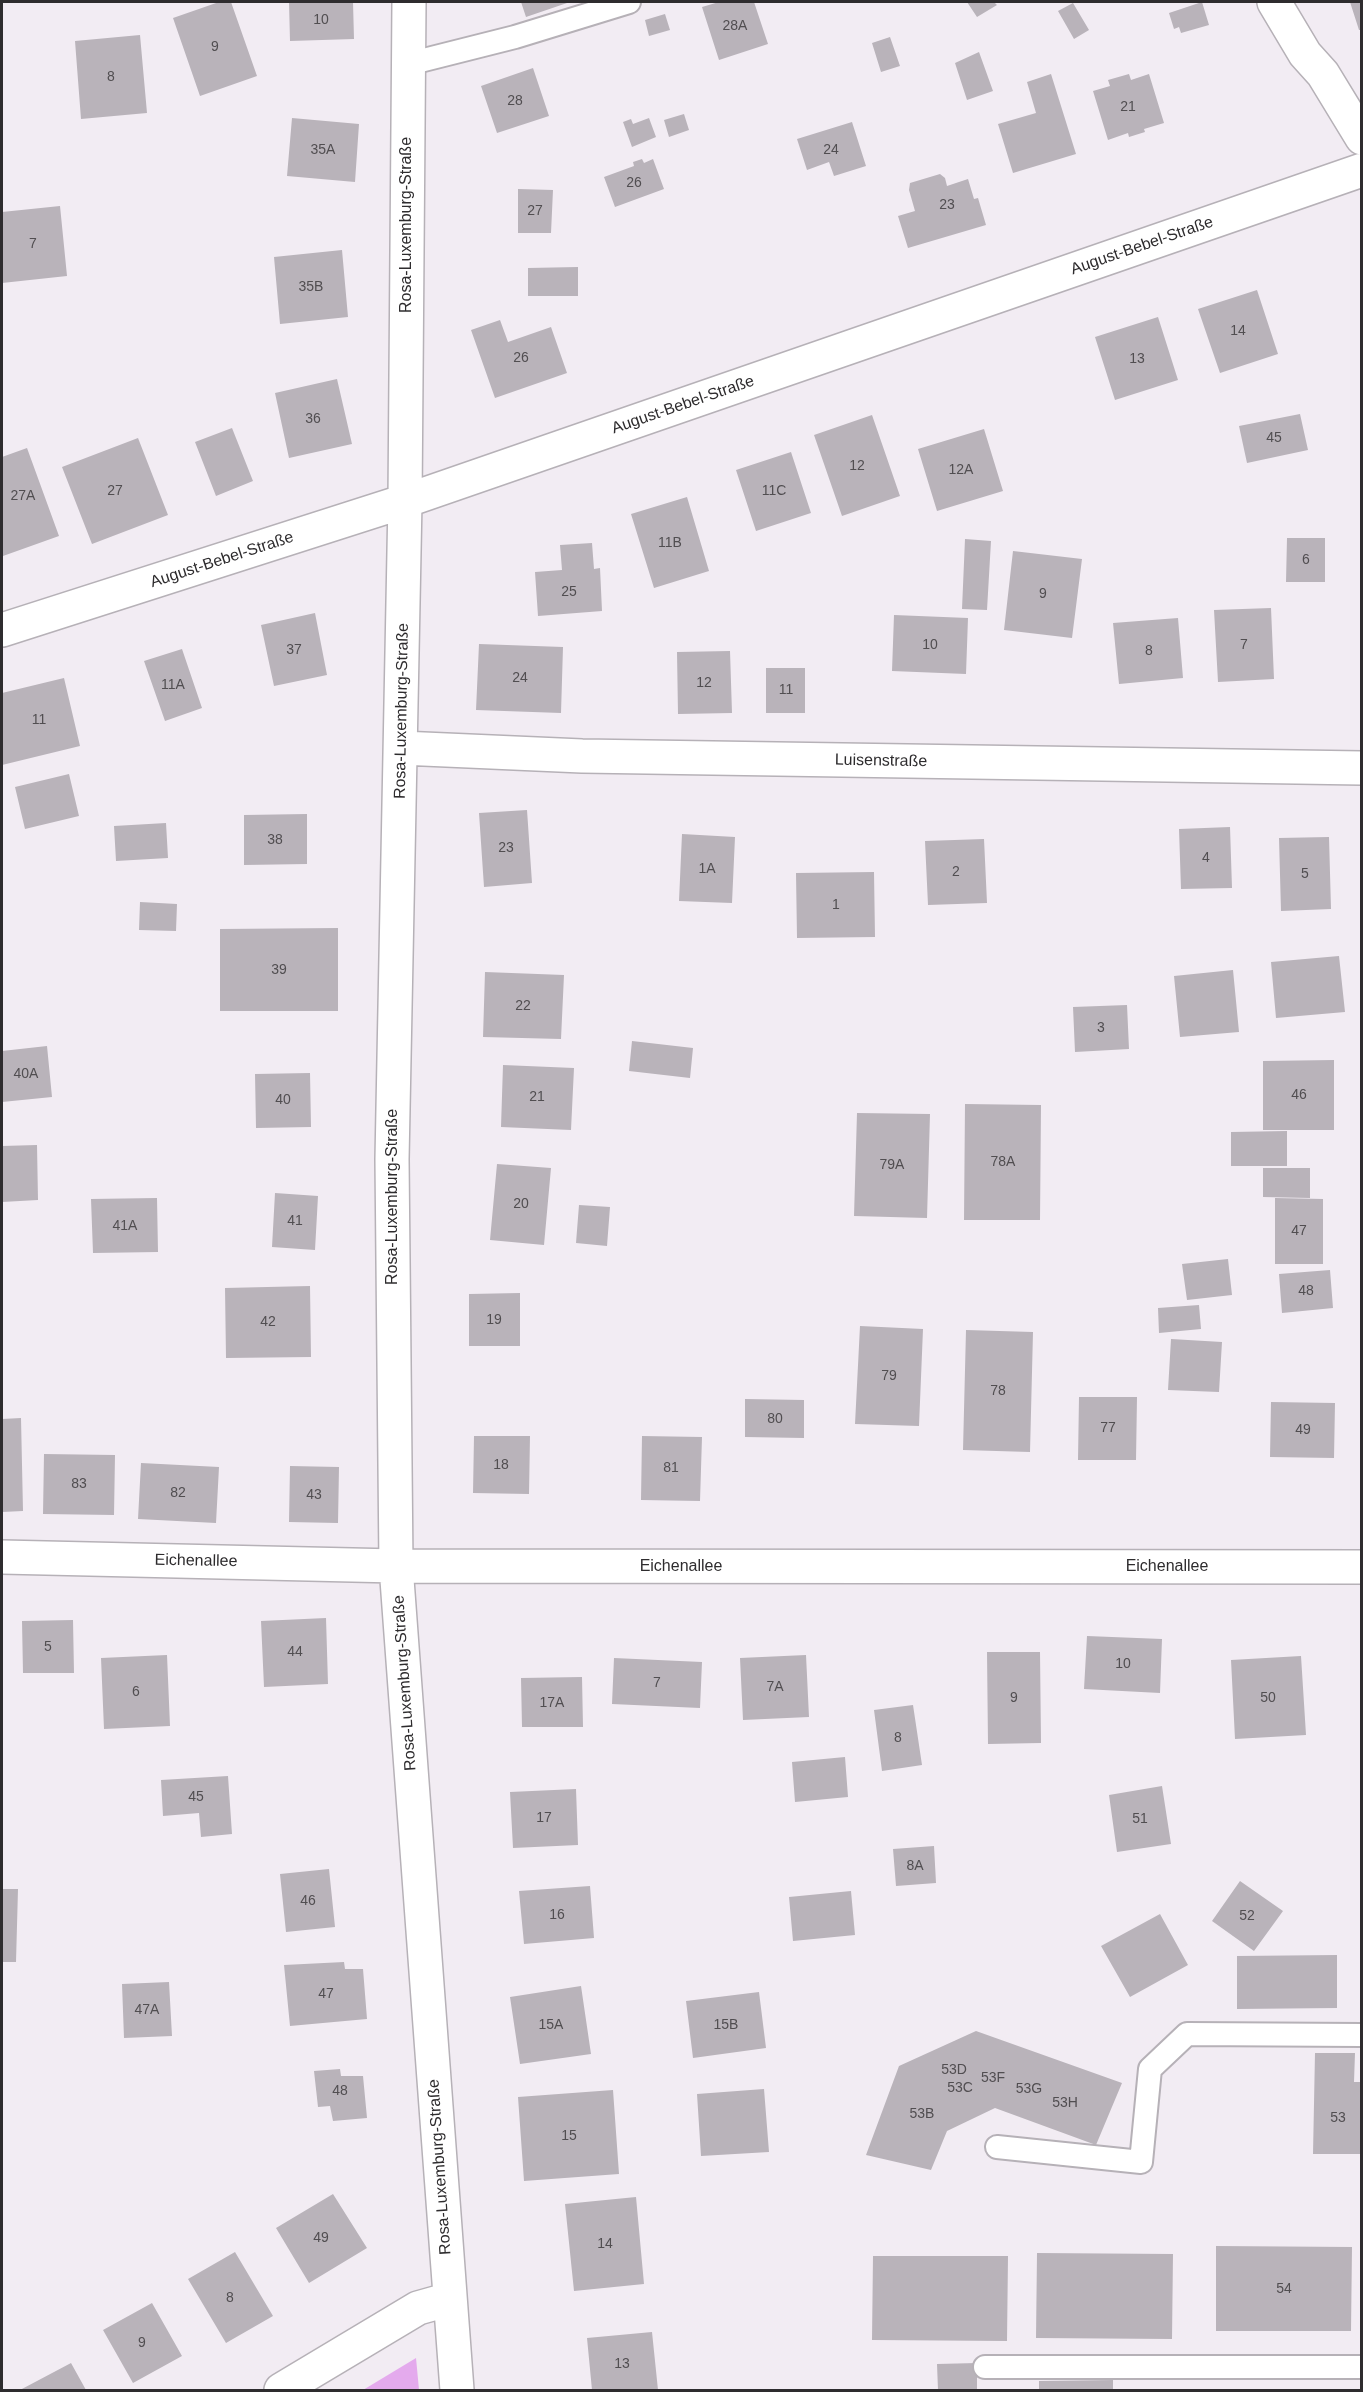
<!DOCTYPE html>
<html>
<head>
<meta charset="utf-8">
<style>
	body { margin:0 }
	#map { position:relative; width:1363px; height:2392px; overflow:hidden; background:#f2ecf3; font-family:Helvetica,sans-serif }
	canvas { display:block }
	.frame { position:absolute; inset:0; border:3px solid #2e2c2e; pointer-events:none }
</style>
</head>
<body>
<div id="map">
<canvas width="1363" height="2392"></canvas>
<div class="frame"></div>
</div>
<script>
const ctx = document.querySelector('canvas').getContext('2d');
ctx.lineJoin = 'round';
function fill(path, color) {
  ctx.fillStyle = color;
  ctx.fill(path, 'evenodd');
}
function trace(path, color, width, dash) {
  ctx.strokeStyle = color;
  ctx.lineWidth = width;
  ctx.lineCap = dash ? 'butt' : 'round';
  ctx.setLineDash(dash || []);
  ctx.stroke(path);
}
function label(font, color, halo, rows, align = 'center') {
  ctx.font = font + ' Helvetica,sans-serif';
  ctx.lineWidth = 4.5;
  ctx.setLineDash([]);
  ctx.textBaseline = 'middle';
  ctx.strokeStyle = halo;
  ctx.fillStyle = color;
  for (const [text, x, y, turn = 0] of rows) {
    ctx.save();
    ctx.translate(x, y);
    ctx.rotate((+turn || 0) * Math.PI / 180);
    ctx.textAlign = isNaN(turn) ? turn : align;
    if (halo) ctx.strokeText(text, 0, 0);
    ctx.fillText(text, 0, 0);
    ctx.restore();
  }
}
fill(new Path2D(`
	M416,2358L419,2390H363Z`), '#e4aaed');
fill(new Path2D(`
	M219,2H231L257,76L200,96L173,18Z
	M289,2H353L354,39L290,41Z
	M521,2H570L526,17Z
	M719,2H754L768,44L719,60L702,7Z
	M967,2H994L997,5L977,17Z
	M1202,2L1209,25L1181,33L1179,27L1174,29L1169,13Z
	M1350,2H1362V30H1359Z
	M1073,3L1089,30L1074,39L1058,11Z
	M665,14L670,30L649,36L645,20Z
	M140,35L147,113L81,119L75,41Z
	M890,37L900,66L881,72L872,43Z
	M979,52L993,91L967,100L955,63Z
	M533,68L549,116L497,133L481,86Z
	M1051,74L1076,154L1013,173L998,124L1036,113L1027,82Z
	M1129,74L1131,80L1149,74L1164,123L1144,129L1145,132L1129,137L1128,133L1108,140L1093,91L1110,86L1108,80Z
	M684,114L689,130L669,137L664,120Z
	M292,118L359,124L355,182L287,176Z
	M649,118L656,137L632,147L623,122L631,119L633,124Z
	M852,122L866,166L834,176L829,162L807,170L797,139Z
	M642,159L644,163L653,159L664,189L615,207L604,177L634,166L633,162Z
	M940,174L945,178L947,186L968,179L974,199L978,198L986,225L908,248L898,216L915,211L909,190L910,183Z
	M518,189L553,190L551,233H518Z
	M60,206L67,276L2,283V212Z
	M342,250L348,317L280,324L274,257Z
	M578,267V296H528V268Z
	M1257,290L1278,354L1220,373L1198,309Z
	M1158,317L1178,380L1115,400L1095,337Z
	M500,320L508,342L551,327L567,373L495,398L471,330Z
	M337,379L352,444L289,458L275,393Z
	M1300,414L1308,450L1247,463L1239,426Z
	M872,415L900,496L842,516L814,435Z
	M232,428L253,481L216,496L195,442Z
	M984,429L1003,491L937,511L918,449Z
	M138,438L168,515L92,544L62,467Z
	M27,448L59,536L3,556L2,457Z
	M791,452L811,513L756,531L736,470Z
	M687,497L709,571L654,588L631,514Z
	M1287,538H1325V582H1286Z
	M965,539L991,541L987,610L962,609Z
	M592,543L594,569L600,568L602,611L538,616L535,572L562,570L560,545Z
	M1013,551L1082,559L1072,638L1004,630Z
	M1271,608L1274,679L1218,682L1214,610Z
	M315,613L327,675L274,686L261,625Z
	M894,615L968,618L966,674L892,671Z
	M1178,618L1183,678L1119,684L1113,623Z
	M479,644L563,647L561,713L476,710Z
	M182,649L202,708L165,721L144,661Z
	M730,651L732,713L678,714L677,652Z
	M766,668H805V713H766Z
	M64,678L80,746L2,765V693Z
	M69,774L79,816L25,829L15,787Z
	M527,810L532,883L484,887L479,813Z
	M307,814V864L244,865V815Z
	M166,823L168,858L116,861L114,826Z
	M1230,827L1232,888L1181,889L1179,829Z
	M682,834L735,837L732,903L679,901Z
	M1329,837L1331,909L1281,911L1279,838Z
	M984,839L987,903L928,905L925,841Z
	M874,872L875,937L797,938L796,873Z
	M140,902L177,904L176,931L139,930Z
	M338,928V1011H220V929Z
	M1339,956L1345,1012L1276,1018L1271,962Z
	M1233,970L1239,1032L1180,1037L1174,976Z
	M485,972L564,975L561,1039L483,1037Z
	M1127,1005L1129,1049L1075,1052L1073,1007Z
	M632,1041L693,1048L690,1078L629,1071Z
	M47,1046L52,1097L2,1102V1051Z
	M1334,1060V1130H1263V1061Z
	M503,1065L574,1068L571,1130L501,1127Z
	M310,1073L311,1127L256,1128L255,1074Z
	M965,1104L1041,1105L1040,1220H964Z
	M857,1113L930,1114L927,1218L854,1216Z
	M1287,1131V1166H1231V1132Z
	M37,1145L38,1200L2,1202V1146Z
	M497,1164L551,1168L544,1245L490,1240Z
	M1263,1168H1310V1198L1263,1197Z
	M275,1193L318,1196L315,1250L272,1247Z
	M157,1198L158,1252L93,1253L91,1199Z
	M1275,1198L1323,1199V1264H1275Z
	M579,1205L610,1207L607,1246L576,1243Z
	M1228,1259L1232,1295L1187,1300L1182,1264Z
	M1330,1270L1333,1308L1282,1313L1279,1274Z
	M310,1286L311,1357L226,1358L225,1288Z
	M520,1293V1346H469V1294Z
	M1199,1305L1201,1329L1159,1333L1158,1308Z
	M860,1326L923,1329L919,1426L855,1424Z
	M966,1330L1033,1332L1030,1452L963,1450Z
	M1171,1339L1222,1342L1219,1392L1168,1390Z
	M1079,1397H1137L1136,1460H1078Z
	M745,1399L804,1400V1438L745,1437Z
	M1271,1402L1335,1403L1334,1458L1270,1457Z
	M21,1418L23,1511L2,1512V1419Z
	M474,1436H530L529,1494L473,1493Z
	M642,1436L702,1437L700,1501L641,1500Z
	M44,1454L115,1455L114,1515L43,1514Z
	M141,1463L219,1467L216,1523L138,1519Z
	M290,1466L339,1467L338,1523L289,1522Z
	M326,1618L328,1684L264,1687L261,1621Z
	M73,1620L74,1673H23L22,1621Z
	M1087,1636L1162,1639L1160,1693L1084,1689Z
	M987,1652H1040L1041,1743L988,1744Z
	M167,1655L170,1726L104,1729L101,1658Z
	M806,1655L809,1717L743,1720L740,1658Z
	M1301,1656L1306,1735L1235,1739L1231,1660Z
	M614,1658L702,1662L700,1708L612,1704Z
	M582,1677L583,1727H522L521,1678Z
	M913,1705L922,1765L882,1771L874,1710Z
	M845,1757L848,1797L795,1802L792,1762Z
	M228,1776L232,1834L201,1837L199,1813L163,1816L161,1780Z
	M1162,1786L1171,1844L1117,1852L1109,1795Z
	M576,1789L578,1845L513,1848L510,1792Z
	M934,1846L936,1883L896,1886L893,1849Z
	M329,1869L335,1927L286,1932L280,1874Z
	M1240,1881L1283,1911L1254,1951L1212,1921Z
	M590,1886L594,1938L524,1944L519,1891Z
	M2,1889H18L16,1962H2Z
	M851,1891L855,1935L793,1941L789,1897Z
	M1160,1914L1188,1965L1130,1997L1101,1946Z
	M1337,1955V2008L1237,2009V1956Z
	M344,1962L345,1969H363L367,2019L290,2026L284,1965Z
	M169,1982L172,2036L124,2038L122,1984Z
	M581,1986L591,2054L520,2064L510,1997Z
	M759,1992L766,2048L693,2058L686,2001Z
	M976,2031L1122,2083L1096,2145L995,2108L947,2131L931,2170L866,2155L899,2066Z
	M1315,2053H1355L1354,2082H1362V2154H1313Z
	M340,2069L341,2076H363L367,2118L333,2121L330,2106L318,2107L314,2071Z
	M764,2089L769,2152L701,2156L697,2094Z
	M613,2090L619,2174L524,2181L518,2097Z
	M333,2194L367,2248L309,2283L276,2228Z
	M636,2197L644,2284L574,2291L565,2204Z
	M1216,2246L1352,2247L1351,2331H1216Z
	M235,2252L273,2316L226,2343L188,2279Z
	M1037,2253L1173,2254L1172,2339L1036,2338Z
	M873,2256H1008L1007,2341L872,2340Z
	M152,2303L182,2356L133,2383L103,2330Z
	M652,2332L658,2390H592L587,2338Z
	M71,2363L86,2390H20Z
	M977,2363V2390H938L937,2364Z
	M1113,2380V2390H1039V2381Z`), '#b9b3ba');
const lane = new Path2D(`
	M408,64L515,37L629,2
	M997,2147L1141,2162L1150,2069L1187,2034L1362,2035
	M985,2367H1362`);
const street = new Path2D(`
	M409,2L405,501L392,1159L396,1566L457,2390
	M1274,2L1305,54L1323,74L1362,138
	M2,630L405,501L1362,170
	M401,748L582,756L1362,768
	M2,1557L396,1566L1362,1567
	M281,2390L418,2308L450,2299`);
trace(lane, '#b6b1b7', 26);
trace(street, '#b6b1b7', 36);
trace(lane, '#fff', 22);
trace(street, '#fff', 33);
label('14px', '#514e51', null, [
	["10",321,20],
	["28A",735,26],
	["9",215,47],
	["8",111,77],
	["28",515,101],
	["21",1128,107],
	["35A",323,150],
	["24",831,150],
	["26",634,183],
	["23",947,205],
	["27",535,211],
	["7",33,244],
	["35B",311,287],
	["14",1238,331],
	["26",521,358],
	["13",1137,359],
	["36",313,419],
	["45",1274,438],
	["12",857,466],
	["12A",961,470],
	["27",115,491],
	["11C",774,491],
	["27A",23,496],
	["11B",670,543],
	["6",1306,560],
	["25",569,592],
	["9",1043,594],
	["10",930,645],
	["7",1244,645],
	["37",294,650],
	["8",1149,651],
	["24",520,678],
	["12",704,683],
	["11A",173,685],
	["11",786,690],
	["11",39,720],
	["38",275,840],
	["23",506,848],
	["4",1206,858],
	["1A",707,869],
	["2",956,872],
	["5",1305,874],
	["1",836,905],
	["39",279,970],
	["22",523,1006],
	["3",1101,1028],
	["40A",26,1074],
	["46",1299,1095],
	["21",537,1097],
	["40",283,1100],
	["78A",1003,1162],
	["79A",892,1165],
	["20",521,1204],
	["41",295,1221],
	["41A",125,1226],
	["47",1299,1231],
	["48",1306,1291],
	["19",494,1320],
	["42",268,1322],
	["79",889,1376],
	["78",998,1391],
	["80",775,1419],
	["77",1108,1428],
	["49",1303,1430],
	["18",501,1465],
	["81",671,1468],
	["83",79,1484],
	["82",178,1493],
	["43",314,1495],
	["5",48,1647],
	["44",295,1652],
	["10",1123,1664],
	["7",657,1683],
	["7A",775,1687],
	["6",136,1692],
	["9",1014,1698],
	["50",1268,1698],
	["17A",552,1703],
	["8",898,1738],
	["45",196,1797],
	["17",544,1818],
	["51",1140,1819],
	["8A",915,1866],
	["46",308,1901],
	["16",557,1915],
	["52",1247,1916],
	["47",326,1994],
	["47A",147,2010],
	["15A",551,2025],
	["15B",726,2025],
	["53D",954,2070],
	["53F",993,2078],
	["53C",960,2088],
	["53G",1029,2089],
	["48",340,2091],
	["53H",1065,2103],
	["53B",922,2114],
	["53",1338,2118],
	["15",569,2136],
	["49",321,2238],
	["14",605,2244],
	["54",1284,2289],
	["8",230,2298],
	["9",142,2343],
	["13",622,2364]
]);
label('16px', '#2e2c2e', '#fff', [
	["Rosa-Luxemburg-Straße",407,225,-90],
	["August-Bebel-Straße",1142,246,-19],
	["August-Bebel-Straße",683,405,-19],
	["August-Bebel-Straße",222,560,-18],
	["Rosa-Luxemburg-Straße",402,711,-89],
	["Luisenstraße",881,761,1],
	["Rosa-Luxemburg-Straße",393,1197,-90],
	["Eichenallee",196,1561,1],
	["Eichenallee",681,1567],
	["Eichenallee",1167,1567],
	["Rosa-Luxemburg-Straße",405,1683,-94],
	["Rosa-Luxemburg-Straße",440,2167,-94]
]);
</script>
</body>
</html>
